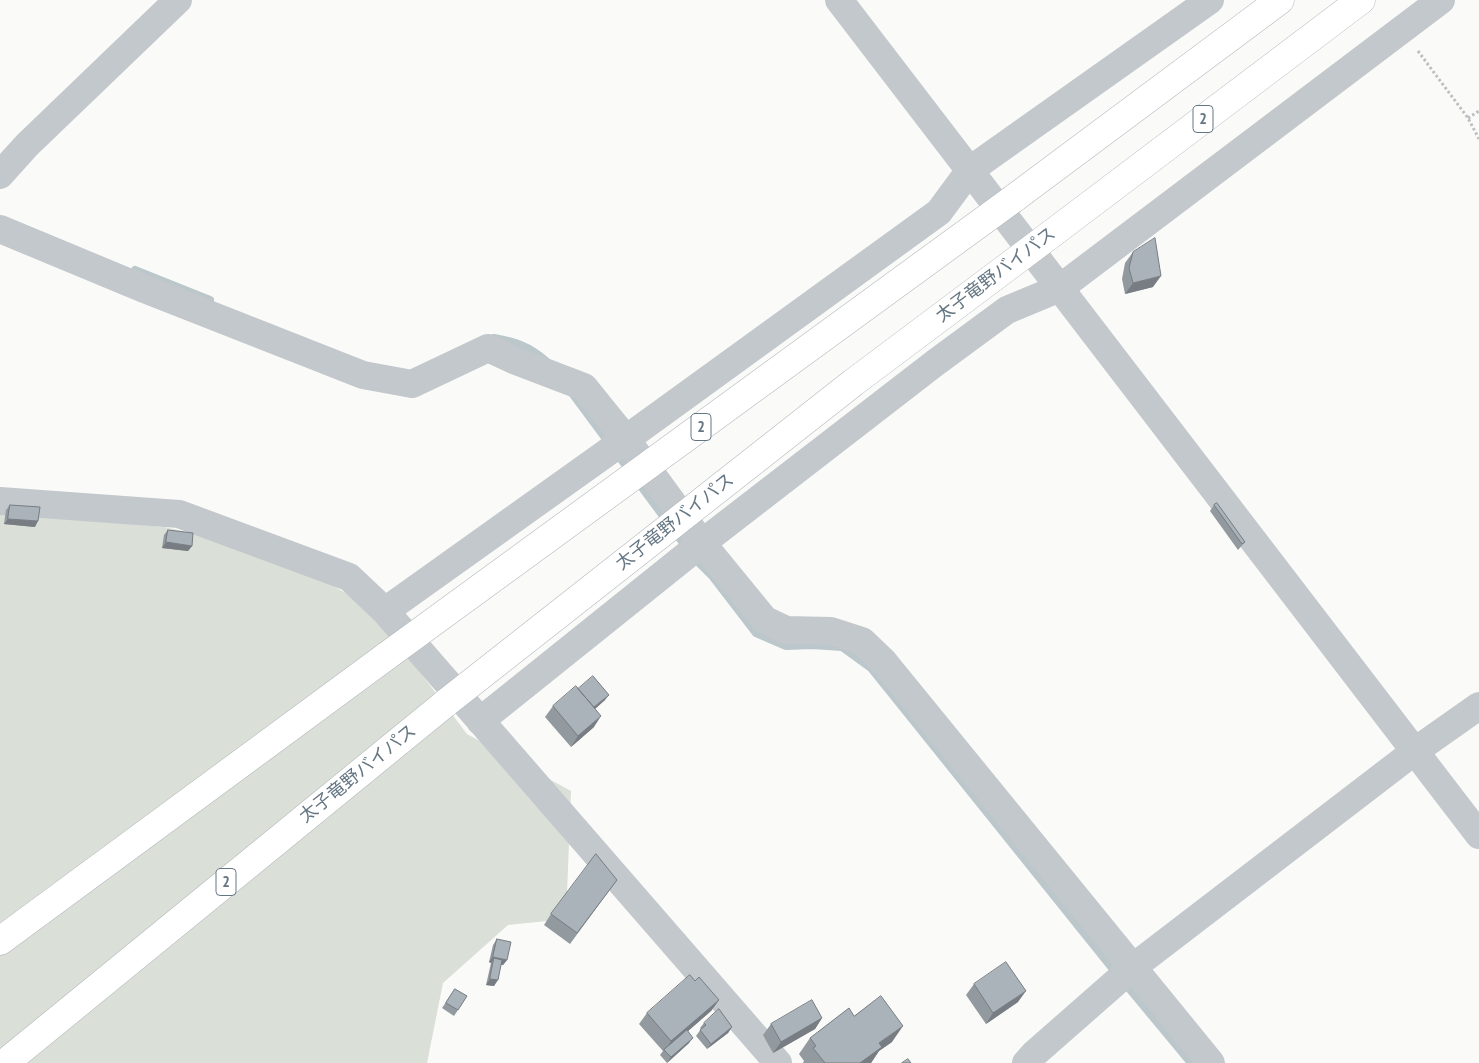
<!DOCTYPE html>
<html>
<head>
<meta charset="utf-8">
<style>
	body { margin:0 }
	canvas { display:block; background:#fafaf8 }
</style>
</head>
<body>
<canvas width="1479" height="1063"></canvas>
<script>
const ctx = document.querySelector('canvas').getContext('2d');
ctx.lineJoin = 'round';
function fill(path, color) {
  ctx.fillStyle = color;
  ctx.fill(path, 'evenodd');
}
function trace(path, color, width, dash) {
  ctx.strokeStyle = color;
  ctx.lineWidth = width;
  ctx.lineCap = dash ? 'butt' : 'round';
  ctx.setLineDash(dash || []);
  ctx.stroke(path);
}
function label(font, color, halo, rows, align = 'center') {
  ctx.font = font + ' "PT Sans Narrow","Noto Sans JP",sans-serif';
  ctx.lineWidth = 5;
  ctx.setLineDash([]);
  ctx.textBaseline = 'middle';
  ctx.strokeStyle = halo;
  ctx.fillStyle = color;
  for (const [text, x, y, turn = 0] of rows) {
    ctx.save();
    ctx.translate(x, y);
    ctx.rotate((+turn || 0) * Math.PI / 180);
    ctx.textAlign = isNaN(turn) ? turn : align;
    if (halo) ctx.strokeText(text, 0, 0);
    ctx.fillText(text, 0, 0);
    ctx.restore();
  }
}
fill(new Path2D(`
	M0,512L164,527L276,551L372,609L467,734L571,791L566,919L508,925L443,983L427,1063H0Z`), '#dadfd7');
trace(new Path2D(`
	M135,270L210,300
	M494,338C516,342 529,346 546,361
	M572,393L695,559L713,577L756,633L786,646L812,645L842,647L871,668L1108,963L1191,1063`), '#bbc7cb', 8);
const highway = new Path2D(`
	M1013,199L1280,0
	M1046,238L1361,0
	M0,941L388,655
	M5,1063L447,702`);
trace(highway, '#b4b9bd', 29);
trace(new Path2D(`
	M1418,51L1468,118L1479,139
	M1468,118L1479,111`), '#bbbfc2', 3, [2.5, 2.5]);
trace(new Path2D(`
	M839,0L1479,835
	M0,175L27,145L178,0
	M0,229L142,288L363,375L412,384L488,348L516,361L584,387L626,439L702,543L765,620L786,630L831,631L862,641L884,662L1211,1063
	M0,501L179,514L349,577L385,611L778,1063
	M385,611L626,439L939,212L970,170L1210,0
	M480,721L702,543L935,363L1007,310L1060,288L1441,0
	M1026,1063L1034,1054L1132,968L1415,751L1479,706`), '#c3c8cc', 28);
trace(highway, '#fff', 28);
const highwayBridge = new Path2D(`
	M388,655L1013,199
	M447,702L854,382L1046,238`);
trace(highwayBridge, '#b4b9bd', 29, []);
trace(highwayBridge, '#fff', 28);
fill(new Path2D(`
	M1133,252L1153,287L1125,294L1122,279L1125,263Z
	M10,505L35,527L4,524L6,510Z
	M1214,505L1245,542L1238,550L1210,511Z
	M168,530L192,546L188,551L162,548L164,535Z
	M578,689L605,700L595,709L594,727L571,747L545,717L553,706Z
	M617,880L570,944L544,925L551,914Z
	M497,939L507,960L503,965H501L494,986L486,985L491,963L489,962L493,945Z
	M695,981L719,1000L711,1011L688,1031L689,1043L667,1063L660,1055L663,1051L639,1024L647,1013Z
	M974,984L1018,1002L986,1024L966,995Z
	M455,989L467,996L454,1016L442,1008Z
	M854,1016L892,1042L879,1051L871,1063H803L804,1061L799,1054L810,1038Z
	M822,1018L815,1029L773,1053L763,1035L771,1024Z
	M704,1023L732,1027L728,1033L707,1049L696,1036L701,1029L700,1028Z`), '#929a9f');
fill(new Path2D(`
	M1161,276L1153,287L1125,294L1133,283Z
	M8,519L38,521L35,527L4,524Z
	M166,542L192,546L188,551L162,548Z
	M609,695L605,700L588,715L592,709Z
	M601,716L594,727L571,747L578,736Z
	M493,957L507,960L503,965L493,963L494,958L491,963L489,962Z
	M490,979L498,980L494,986L486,985Z
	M1026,991L1018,1002L986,1024L993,1013Z
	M719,1000L711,1011L664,1052L671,1041Z
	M822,1018L815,1029L773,1053L781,1042Z
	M903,1026L892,1042L879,1051L871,1063H860L879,1043Z
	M732,1027L728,1033L707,1049L711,1044Z
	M693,1038L689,1043L667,1063L671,1057Z`), '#777d82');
const building = new Path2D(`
	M1155,238L1161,276L1133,283L1129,268L1133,252Z
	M1217,503L1245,542L1242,544L1214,505Z
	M10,505L40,507L38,521L8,519Z
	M168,530L193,533L192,546L166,542Z
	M593,676L609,695L594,707L578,689Z
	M576,686L601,716L578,736L553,706Z
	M596,854L617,880L577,933L551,914Z
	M497,939L511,942L507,960L493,957Z
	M494,958L502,960L498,980L490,979Z
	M1006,962L1026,991L993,1013L974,984Z
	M690,975L695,981L699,977L719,1000L671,1041L647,1013Z
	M455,989L467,996L458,1010L446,1003Z
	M881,996L903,1026L879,1043L882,1047L860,1063H825L813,1048L816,1046L810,1038L849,1008L854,1016Z
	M812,1000L822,1018L781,1042L771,1024Z
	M719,1009L732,1027L711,1044L700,1030L706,1025L704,1023Z
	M687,1030L693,1038L671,1057L664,1050Z
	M908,1059L911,1063H902Z`);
fill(building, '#aab3b9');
trace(building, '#777d82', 1);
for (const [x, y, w] of [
	[1203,119,20],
	[701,427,20],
	[226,882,20]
]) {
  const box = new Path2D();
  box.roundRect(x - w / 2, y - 13.5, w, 27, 4);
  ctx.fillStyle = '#fff';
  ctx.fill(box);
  trace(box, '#657683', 1);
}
label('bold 16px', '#657683', null, [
	["2",1203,119],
	["2",701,427],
	["2",226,882]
]);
label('18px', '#657683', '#fff', [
	["太子竜野バイパス",996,275,-37],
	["太子竜野バイパス",675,522,-38],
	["太子竜野バイパス",358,774,-39]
]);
</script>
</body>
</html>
